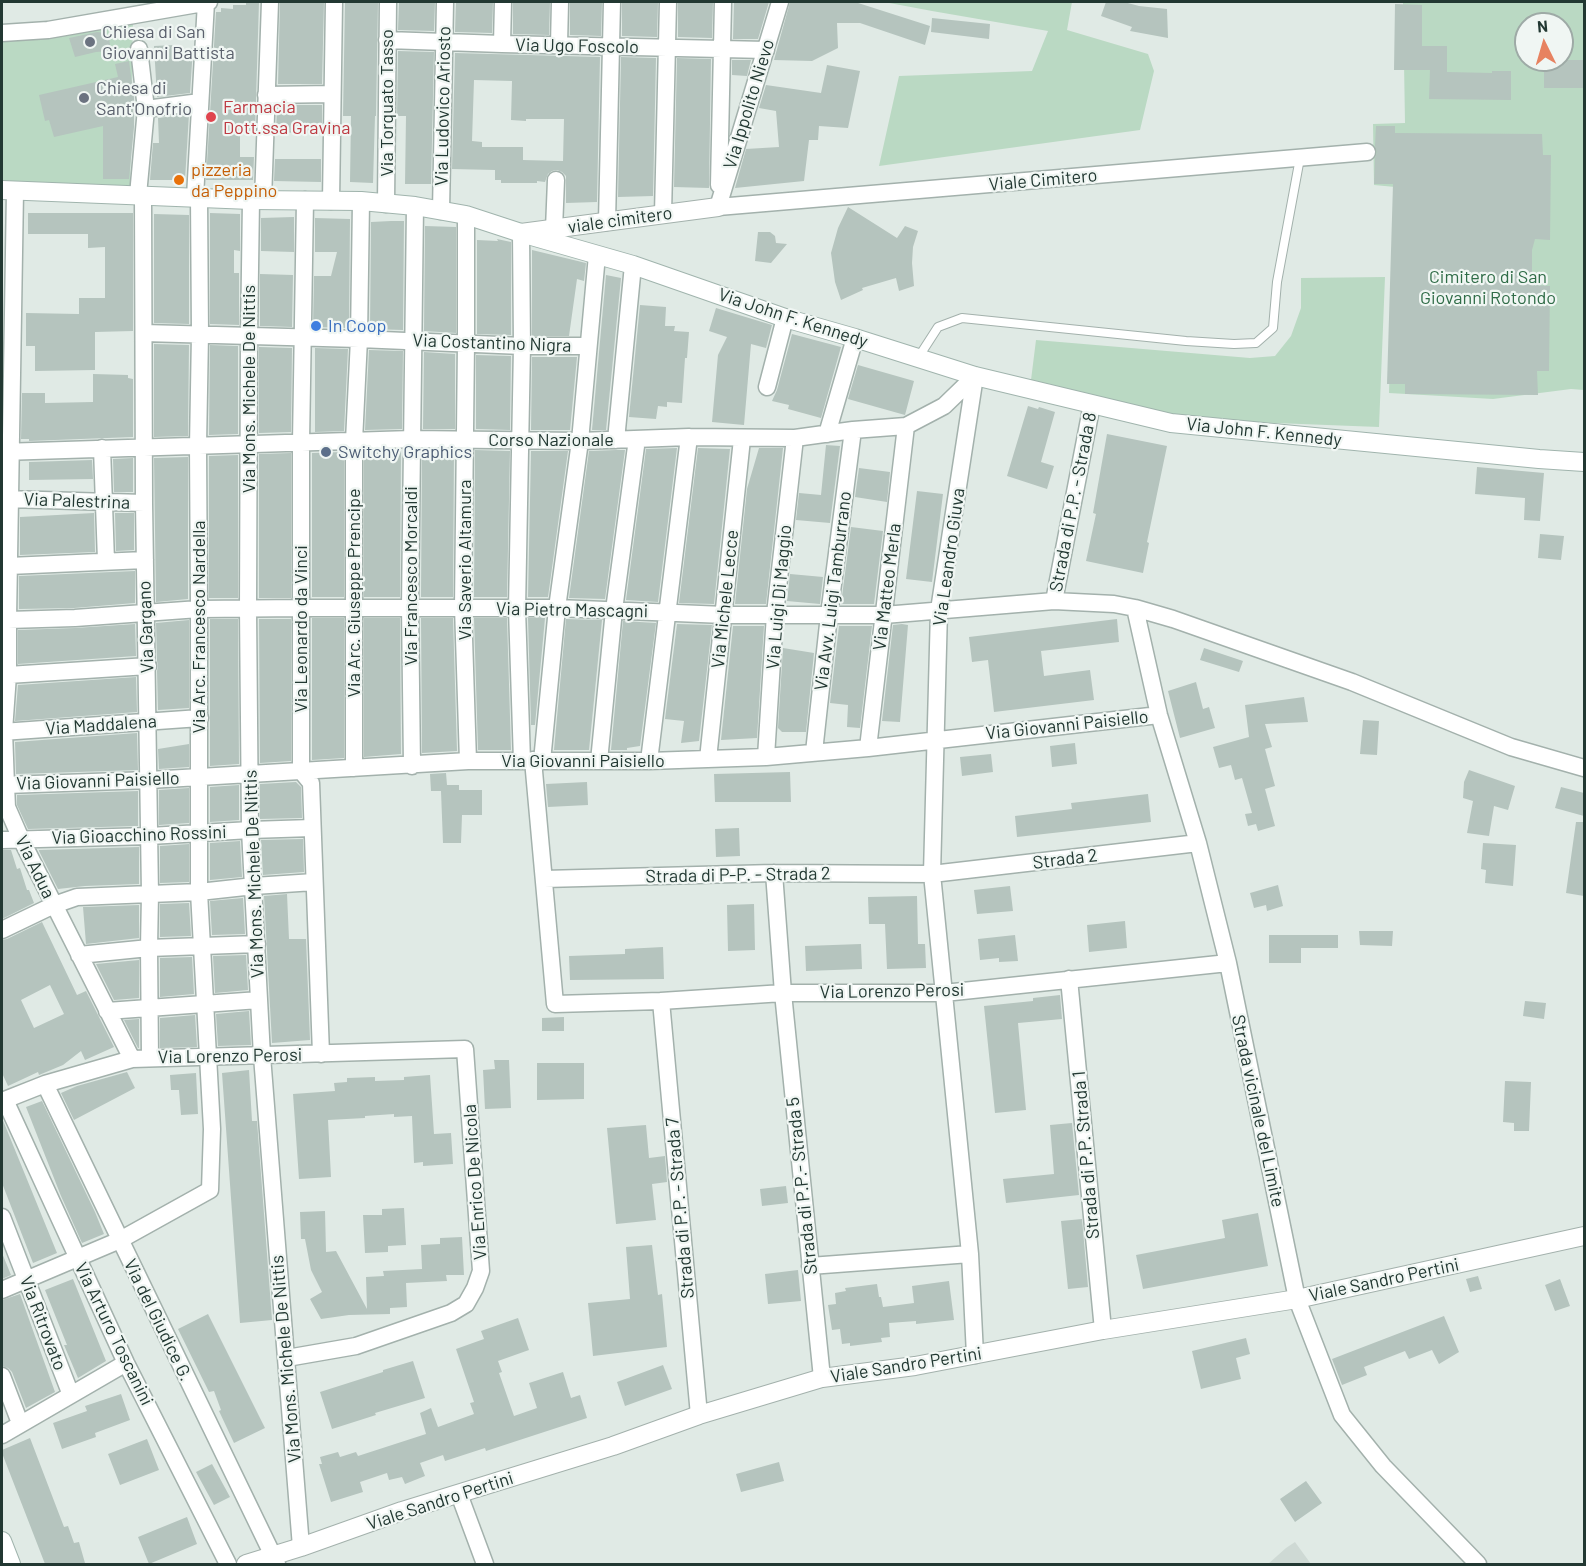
<!DOCTYPE html>
<html>
<head>
<meta charset="utf-8">
<style>
	body { margin:0 }
	#map { position:relative; width:1586px; height:1566px; overflow:hidden; background:#e0eae5; font-family:Barlow,sans-serif }
	canvas { display:block }
	.frame { position:absolute; inset:0; border:3px solid #223832; pointer-events:none }
	.north { position:absolute; left:1514px; top:12px; width:60px; height:60px; box-sizing:border-box; background:#f0f6f3; border:2px solid #9eaaa6; border-radius:50%; rotate:355deg; font-size:16px; font-weight:700; line-height:24px; text-align:center; color:#223832 }
	.north::after { content:''; display:block; margin:auto; width:21px; height:27px; background:#e78260; clip-path:polygon(50% 0,100% 100%,50% 72%,0 100%) }
</style>
</head>
<body>
<div id="map">
<canvas width="1586" height="1566"></canvas>
<div class="frame"></div>
<div class="north">N</div>
</div>
<script>
const ctx = document.querySelector('canvas').getContext('2d');
ctx.lineJoin = 'round';
function fill(path, color) {
  ctx.fillStyle = color;
  ctx.fill(path, 'evenodd');
}
function trace(path, color, width, dash) {
  ctx.strokeStyle = color;
  ctx.lineWidth = width;
  ctx.lineCap = dash ? 'butt' : 'round';
  ctx.setLineDash(dash || []);
  ctx.stroke(path);
}
function label(font, color, halo, rows, align = 'center') {
  ctx.font = font + ' Barlow,sans-serif';
  ctx.lineWidth = 4.5;
  ctx.setLineDash([]);
  ctx.textBaseline = 'middle';
  ctx.strokeStyle = halo;
  ctx.fillStyle = color;
  for (const [text, x, y, turn = 0] of rows) {
    ctx.save();
    ctx.translate(x, y);
    ctx.rotate((+turn || 0) * Math.PI / 180);
    ctx.textAlign = isNaN(turn) ? turn : align;
    if (halo) ctx.strokeText(text, 0, 0);
    ctx.fillText(text, 0, 0);
    ctx.restore();
  }
}
fill(new Path2D(`
	M1295,1542L1311,1564H1268L1286,1548Z`), '#ced9d4');
fill(new Path2D(`
	M884,2H1072L1067,30L1148,54L1154,71L1140,130L879,166L899,76L1032,71L1048,31L932,11Z
	M1403,2H1584V390L1571,389L1493,399L1389,393L1395,187L1374,185L1373,124L1405,123ZM1526,24H1562V60H1526Z
	M133,20L130,186L2,182V33Z
	M1385,277L1379,427L1249,422L1170,415L1031,380L1036,340L1250,358L1275,356L1291,336L1301,308V278Z`), '#bad9c3');
fill(new Path2D(`
	M246,2H259L255,132L240,131V157H254L253,180H206L216,12H221V8L233,9V5H246Z
	M280,2H324L322,84H278Z
	M345,2H378L376,116H375L373,183L350,182L351,116H343Z
	M399,2H435L434,31L398,30Z
	M456,2H493L492,33L455,32Z
	M513,2H550L549,35L513,34Z
	M570,2H602L601,36L570,35Z
	M622,2H658L657,37L622,36Z
	M678,2H713L712,38L678,37Z
	M734,2H769L758,39H733Z
	M790,2H855L930,26L925,45L860,23H837L838,48L812,61L774,60Z
	M1106,2H1124L1139,6L1167,9L1168,38L1130,31L1132,27L1101,16Z
	M1395,4L1422,5V46H1447V72L1492,73V71H1511V100L1429,99L1430,70H1394Z
	M932,18L990,24L989,39L931,32Z
	M97,32L106,33L109,36L110,45L109,51L96,52L75,57L69,38Z
	M176,45V50L193,48L190,93L157,97L154,46Z
	M398,51L434,52L431,184H405L406,116H397Z
	M455,53L600,57L597,202L566,203V176L562,172L557,170L552,171L548,174L545,182L537,181V183H501V180H495V170L452,169ZM474,80L512,81L511,120L526,121V119H564L563,161L523,160V147H482V142L472,141Z
	M621,57L656,58L653,196L618,197Z
	M677,58L711,59L709,188L674,187Z
	M732,60H751L747,76L732,75Z
	M1544,60H1584V88H1544Z
	M129,61L134,98V127L129,179H103V126L54,137L49,120L45,121L39,95L118,77L115,64Z
	M827,65L860,71L848,128L819,126L818,140H809L804,181L735,188L746,149L779,147L776,111L759,108L766,85L821,93Z
	M277,105H322V134L276,132Z
	M189,114L185,180H150L153,143H159L158,118Z
	M1376,126H1395V133L1542,134L1543,155H1551L1550,240L1535,239L1532,250V285L1550,286L1549,371H1537L1538,395L1405,394V384H1387L1393,184H1374L1375,158L1377,152L1375,146Z
	M275,159H321V182L274,181Z
	M848,207L897,238L905,226L918,231L913,247L912,263L914,286L899,291L896,278L862,288L863,290L841,300L835,282L831,253L838,228Z
	M28,213H133V331L95,332V370L35,371V346H26V313L79,314V298H105V247L88,248V234H28Z
	M210,213L240,214V251L234,250V273H239V325L210,324Z
	M154,214L189,215V324L154,323Z
	M294,217V252L261,251V218Z
	M315,218L350,219L349,328L313,327L314,276H331L337,252H315Z
	M391,221H404L403,330L370,329L371,222Z
	M425,226L456,227V333L424,331Z
	M758,232H770L775,236L776,243L787,244L771,263L755,261Z
	M497,239L511,242V335L477,334V240L498,241Z
	M532,250L586,263L584,281L577,279L569,336H532Z
	M260,274L293,275L292,327L260,326Z
	M606,275L621,278L606,430H592Z
	M640,305L666,307L665,326H675L674,331L689,332L687,358H685L682,403L667,402V407L658,406L656,419L629,417Z
	M716,308L772,325L766,348L751,344L744,425L712,422L718,355L727,337L709,331Z
	M792,334L841,347L821,418L788,409L789,405L772,401L777,390Z
	M154,344L189,345L188,436L154,437Z
	M210,345L238,346V434L209,435Z
	M259,347L292,348L291,432L259,433Z
	M315,348L348,349L344,431L315,432Z
	M369,350L403,351L402,429L365,430Z
	M424,352L455,354V429H423Z
	M476,355L511,356L510,430L476,429Z
	M532,357H577L570,430H531Z
	M858,365L914,381L905,415L848,399Z
	M93,374L128,375V378L133,379V437L29,441V439H21L22,393H45V403L93,402Z
	M1028,406L1038,409L1039,407L1055,412L1041,462L1054,466L1047,489L1007,476Z
	M1107,434L1167,446L1147,542L1149,543L1143,573L1086,561L1096,514L1093,513Z
	M826,445L840,446L830,523L796,520L799,493L821,495Z
	M677,448L658,602L626,600L646,449Z
	M698,448L730,449L714,604L679,603Z
	M759,448H783L766,604H735L747,489Z
	M401,450L400,597H364V451Z
	M422,450H454L453,597H421Z
	M475,450L510,451L507,597H474Z
	M616,450H625L605,599L569,598L589,451Z
	M531,451H568L548,597H528Z
	M344,452V597H312V453Z
	M291,453V598H259V454Z
	M238,455V598H209V456Z
	M188,457V599L156,602L154,458Z
	M133,458V492H114L113,459Z
	M92,460L93,479L29,480V462Z
	M1477,467L1544,473L1540,521L1524,520L1525,498L1475,494Z
	M859,468L890,472L887,502L855,497Z
	M917,491L943,494L932,582L906,579Z
	M94,513L95,552L20,555V517Z
	M115,513H134V550L116,551Z
	M851,527L883,531L874,604H841Z
	M1540,534L1564,536L1561,560L1538,558Z
	M135,571V603L74,608L19,609V576Z
	M790,574L823,577L820,604L787,601Z
	M312,618H344V758L312,760Z
	M364,618H400L401,754L364,757Z
	M421,618H453L457,751L422,753Z
	M474,618H507L511,750H478Z
	M528,618H545L535,725H531Z
	M210,619H238L239,764L210,766Z
	M259,619H291V761L260,763Z
	M566,619L602,620L589,750H554Z
	M1117,619L1119,642L1041,651L1044,676L1090,670L1094,700L994,712L988,660L972,662L969,637Z
	M189,620V708L158,710L157,671L158,666L157,661L156,623Z
	M623,621L656,623L640,746L627,748V750H611Z
	M135,624L136,656L18,664V630L75,628Z
	M677,624L712,625L699,741L681,743L684,721L665,719Z
	M902,624L908,625L900,722L882,721L893,625Z
	M733,626H764L757,738L721,740Z
	M839,626H872L860,728L847,727L848,705L830,703Z
	M783,648L814,653L806,732H782L778,728Z
	M1204,648L1243,661L1239,672L1200,660Z
	M136,677L137,712L15,721L18,685Z
	M1196,682L1203,709L1209,707L1215,728L1180,738L1168,691Z
	M1304,697L1308,722L1265,724L1272,747L1265,749L1275,786L1265,789L1275,826L1258,831L1256,824L1248,826L1245,814L1252,813L1242,778L1235,780L1231,765L1219,768L1213,747L1249,737L1245,705Z
	M1363,720L1379,721L1377,755L1360,754Z
	M137,733L138,770L16,774L15,742Z
	M1075,743L1077,764L1052,767L1050,746Z
	M189,744V767L159,769L158,749Z
	M991,754L993,772L962,776L960,757Z
	M1469,770L1515,786L1508,810L1494,806L1489,836L1467,833L1473,801L1463,798L1464,782Z
	M790,772L791,802H715L714,774Z
	M446,773L447,785H459V790H482V815H462L461,843H443L441,791H431L430,774Z
	M296,782L301,787L302,818L260,819V784Z
	M587,782L588,805L548,807L546,784Z
	M239,785V820L210,822V787Z
	M1561,787L1584,793V816L1555,808Z
	M189,788V823L159,825V790Z
	M138,791V826L28,829L17,805V795Z
	M1148,794L1151,822L1017,837L1015,816L1072,809L1071,803Z
	M1576,822H1584V896L1566,893Z
	M739,828L740,856L716,857L715,829Z
	M303,839L304,872L263,875L261,840Z
	M240,841L242,877L210,880V843Z
	M1483,843L1516,845L1513,886L1485,883L1486,870L1481,869Z
	M189,844V882L160,883V846Z
	M139,847V884L85,886L58,889L39,851V850Z
	M2,850H11L17,869L20,868L27,890H29L34,903L2,919Z
	M1278,885L1283,906L1267,911L1266,905L1254,908L1250,893Z
	M1010,886L1013,911L977,914L974,890Z
	M287,894L289,939H306L310,1040L272,1043L264,896Z
	M917,896L918,944H925L926,968L887,969L885,924H869L868,897Z
	M243,898L245,934L212,935L210,901Z
	M189,903L191,936L160,937V904Z
	M754,904L755,950L728,951L727,905Z
	M139,905V938L86,944L83,907Z
	M1125,921L1127,948L1089,952L1087,925Z
	M42,922L77,995L86,991L114,1047L85,1060L81,1051L63,1065L39,1075L38,1072L8,1086L2,1073V940L7,939ZM50,985L64,1014L34,1028L21,1000Z
	M1359,931H1393L1392,946L1360,945Z
	M1015,935L1018,961L999,962V958L980,960L978,939Z
	M1269,935H1338V948H1301V963H1269Z
	M861,944L862,969L806,971L805,946Z
	M663,947L664,979L570,980L569,956L625,954V949Z
	M246,955L248,990L215,993L213,956Z
	M192,957L194,994L160,997V958Z
	M139,960V998L114,1000L96,964Z
	M1060,995L1062,1019L1018,1023L1026,1110L995,1113L984,1006L1033,1001V998Z
	M1525,1001L1546,1003L1544,1019L1523,1016Z
	M249,1011L251,1045L218,1046L216,1014Z
	M195,1015L197,1047L160,1048V1018Z
	M564,1017V1031H542V1018Z
	M139,1019V1048H138L124,1020Z
	M494,1060H509L511,1108L485,1109L483,1070L495,1069Z
	M537,1063H584V1099L537,1100Z
	M249,1070L252,1121H257L272,1320L240,1323L222,1073Z
	M127,1072L135,1088L74,1120L61,1093L77,1086Z
	M196,1073L198,1114L181,1115L179,1090H171L170,1075Z
	M430,1075L434,1134L451,1133L453,1164L423,1166V1162L414,1163L412,1116L394,1117V1114L365,1116V1118L328,1120L331,1177L299,1179L293,1094L335,1091L334,1083L347,1082V1078L375,1077V1081L404,1080V1077Z
	M1505,1081L1531,1082L1529,1131H1514V1123L1503,1122Z
	M42,1101L95,1212L104,1234L82,1243L61,1196L26,1107Z
	M2,1118L57,1253L33,1263L2,1183Z
	M1072,1123L1079,1195L1006,1203L1003,1179L1054,1174L1050,1125Z
	M646,1125L649,1158L665,1156L667,1182L652,1184L656,1220L616,1224L607,1128Z
	M786,1186L788,1203L762,1206L760,1189Z
	M404,1208L406,1245L388,1246V1252L365,1253L363,1215H382V1209Z
	M325,1211L326,1252L336,1251L367,1309L366,1277L384,1276L383,1271L422,1269L421,1245L440,1244V1238L462,1237L464,1275H446L447,1281L406,1283L407,1307L390,1308V1314L349,1315L321,1319L310,1299L322,1292L311,1270L305,1239H301L300,1212Z
	M1258,1213L1268,1266L1143,1289L1136,1255L1225,1238L1222,1220Z
	M1082,1219L1088,1287L1068,1289L1061,1221Z
	M652,1245L658,1295L662,1294L667,1347L593,1356L588,1303L630,1299L626,1247Z
	M2,1253L11,1275L2,1279Z
	M798,1270L801,1301L768,1304L765,1274Z
	M1478,1276L1482,1289L1470,1292L1466,1279Z
	M73,1279L106,1361L78,1378L64,1345H67L45,1290Z
	M1560,1279L1570,1306L1555,1311L1545,1285Z
	M949,1281L954,1320L916,1324V1321L889,1323L890,1337L881,1338L882,1342L850,1346V1343L842,1344L840,1329L832,1330L828,1305L836,1304L835,1293L846,1291L845,1288L877,1284L879,1297H881L883,1307L914,1303L912,1286Z
	M20,1294L55,1392L26,1408L12,1372L8,1368L2,1366V1300Z
	M208,1314L265,1428L234,1443L219,1411L221,1410L214,1391L209,1392L178,1329Z
	M1444,1316L1459,1352L1439,1364L1432,1350L1409,1359L1405,1351L1364,1367L1367,1375L1342,1385L1332,1359Z
	M518,1318L529,1350L498,1361L502,1372L499,1373L514,1416L537,1408L529,1383L563,1372L571,1398L580,1395L587,1418L486,1451L485,1448L445,1461L443,1455L420,1463L425,1476L405,1484L402,1477L389,1480L387,1473L360,1482L363,1492L331,1502L319,1464H322L320,1457L338,1452L340,1457L356,1452L358,1456L426,1434L420,1413L431,1408L438,1427L474,1414L470,1403L474,1402L456,1349L484,1339L481,1331Z
	M1246,1338L1250,1354L1236,1358L1241,1379L1201,1389L1192,1351Z
	M413,1361L425,1398L375,1413L376,1415L332,1429L320,1392L383,1372V1370Z
	M663,1365L672,1389L625,1406L617,1382Z
	M121,1394L130,1420L95,1433L96,1437L62,1449L53,1423L87,1411L85,1406Z
	M30,1438L64,1527L68,1526L74,1543L79,1542L85,1563L77,1564H45L2,1453V1450Z
	M147,1439L159,1470L120,1485L108,1454Z
	M779,1462L784,1481L741,1492L736,1474Z
	M212,1464L230,1497L214,1505L196,1472Z
	M1306,1481L1322,1503L1295,1522L1280,1499Z
	M187,1517L197,1544L149,1564L138,1537Z`), '#b5c4be');
const service = new Path2D(`
	M918,358L938,327L962,318L1186,341L1234,344L1256,343L1273,328L1277,282L1300,158`);
const minor = new Path2D(`
	M2,33L48,30L209,2
	M387,40L502,44L766,50
	M502,44L503,2
	M559,45L560,2
	M266,95L332,94
	M146,109L200,102
	M719,185L723,2
	M15,191L8,620V675L4,731L6,785L7,807L21,839L132,1059
	M138,195L146,109L139,49
	M143,196L144,503L150,894L149,948L150,1058
	M195,197L206,2
	M251,200L249,337L248,609L250,830L262,1056L301,1547
	M263,200L270,2
	M305,200L301,442V771L311,783L321,1054
	M331,201L334,2
	M386,204L388,2
	M718,207L1367,152
	M718,207L780,2
	M441,211L445,2
	M663,214L668,2
	M466,215V343L463,607L468,761
	M607,222L612,2
	M554,229L556,180
	M521,233L522,346L517,609L522,761
	M144,333L359,339L522,346H588
	M975,376L939,610L932,874L970,1254L975,1355
	M767,387L785,318
	M827,434L855,338
	M616,440L633,265
	M102,448L106,561
	M2,452L412,439L580,441L689,437L795,438L853,430L906,426L944,406L975,376
	M9,499L144,503
	M9,566L145,560
	M1054,601L1092,404
	M1135,608L1159,715L1198,843L1228,963L1297,1299L1342,1415L1383,1466L1478,1564
	M8,620L75,618L199,609L302,608H557L724,615H884L1054,601L1114,604L1135,608L1173,619L1352,682L1511,747L1584,768
	M8,675L148,666
	M2,732L200,718
	M868,748L906,426
	M814,752L829,615L853,430
	M766,757L775,614L795,438
	M708,759L742,439
	M533,760L555,1004L661,1001L783,993H944L1228,963
	M542,761L557,608L580,441L597,255
	M599,761L614,610L637,439
	M649,761L689,437
	M412,766L410,607L415,206
	M354,768V441L359,339L361,201
	M6,785L149,780L468,761H649L766,757L868,748L1159,715
	M2,840L150,836L250,830L312,828
	M774,873L783,993L822,1378
	M544,879L774,873L932,874L1198,843
	M2,930L54,905L77,897L199,892L254,886L314,882
	M79,955L149,948L257,944
	M1069,979L1103,1330
	M661,1001L699,1415
	M107,1011L259,1000
	M45,1084L277,1564
	M5,1100L126,1363L228,1564
	M2,1101L45,1084L132,1059L465,1049L481,1271L475,1288L466,1304L451,1313L356,1346L287,1358
	M2,1217L71,1395
	M810,1266L970,1254
	M2,1290L120,1240L210,1190L212,1129L199,892V609L198,446L200,334L199,198
	M2,1376L20,1423
	M2,1435L126,1363
	M459,1494L485,1564`);
const tertiary = new Path2D(`
	M521,233L718,207
	M246,1564L301,1547L402,1511L613,1446L699,1415L822,1378L915,1366L1103,1330L1297,1299L1584,1236`);
const secondary = new Path2D(`
	M2,190L251,200L361,201L415,206L466,215L521,233L633,265L785,318L855,338L975,376L1171,423L1539,459L1584,462
	M2,1541L11,1564`);
trace(service, '#a3b1ac', 10);
trace(minor, '#a3b1ac', 19);
trace(tertiary, '#a3b1ac', 20);
trace(secondary, '#a0b4ad', 20);
trace(service, '#fff', 8);
trace(minor, '#fff', 16);
trace(tertiary, '#fff', 18);
trace(secondary, '#fff', 18);
for (const [x, y, r, color] of [
	[90,42,6,"#6b7280"],
	[84,98,6,"#6b7280"],
	[211,117,6,"#e0444e"],
	[179,180,6,"#e8710a"],
	[316,326,6,"#3f7fe0"],
	[326,452,6,"#5c6f8a"]
]) {
  const dot = new Path2D();
  dot.arc(x, y, r, 0, 2 * Math.PI);
  ctx.fillStyle = color;
  ctx.fill(dot);
  trace(dot, '#f0f6f3', 2);
}
label('18px', '#5b616d', '#f0f6f3', [
	["Chiesa di San",102,32],
	["Giovanni Battista",102,53],
	["Chiesa di",96,88],
	["Sant'Onofrio",96,109]
], 'left');
label('18px', '#223832', '#f0f6f3', [
	["Via Ugo Foscolo",577,46,1],
	["Via Torquato Tasso",387,103,-90],
	["Via Ippolito Nievo",749,104,-73],
	["Via Ludovico Ariosto",443,106,-89],
	["Viale Cimitero",1043,180,-5],
	["viale cimitero",620,220,-8],
	["Via John F. Kennedy",793,318,18],
	["Via Costantino Nigra",492,343,2],
	["Via Mons. Michele De Nittis",249,389,-90],
	["Via John F. Kennedy",1264,432,6],
	["Corso Nazionale",551,440],
	["Via Palestrina",77,501,2],
	["Strada di P.P. - Strada 8",1073,502,-79],
	["Via Leandro Giuva",949,557,-82],
	["Via Saverio Altamura",465,560,-90],
	["Via Francesco Morcaldi",411,576,-90],
	["Via Matteo Merla",887,587,-83],
	["Via Avv. Luigi Tamburrano",833,591,-83],
	["Via Arc. Giuseppe Prencipe",354,593,-90],
	["Via Luigi Di Maggio",779,597,-85],
	["Via Michele Lecce",725,599,-84],
	["Via Pietro Mascagni",572,610,1],
	["Via Gargano",146,627,-92],
	["Via Arc. Francesco Nardella",199,627,-90],
	["Via Leonardo da Vinci",301,629,-90],
	["Via Maddalena",101,725,-4],
	["Via Giovanni Paisiello",1067,725,-6],
	["Via Giovanni Paisiello",583,761],
	["Via Giovanni Paisiello",98,781,-2],
	["Via Gioacchino Rossini",139,835,-2],
	["Strada 2",1065,859,-7],
	["Via Adua",35,867,64],
	["Via Mons. Michele De Nittis",254,874,-92],
	["Strada di P-P. - Strada 2",738,875,-1],
	["Via Lorenzo Perosi",892,991,-1],
	["Via Lorenzo Perosi",230,1056,-1],
	["Strada vicinale del Limite",1258,1111,78],
	["Strada di P.P. Strada 1",1086,1155,-95],
	["Via Enrico De Nicola",475,1182,-94],
	["Strada di P.P.- Strada 5",802,1186,-96],
	["Strada di P.P. - Strada 7",680,1208,-95],
	["Viale Sandro Pertini",1384,1280,-12],
	["Via del Giudice G.",158,1320,64],
	["Via Ritrovato",43,1323,69],
	["Via Arturo Toscanini",114,1334,64],
	["Via Mons. Michele De Nittis",286,1359,-95],
	["Viale Sandro Pertini",906,1365,-9],
	["Viale Sandro Pertini",440,1501,-18]
]);
label('18px', '#be3a42', '#f0f6f3', [
	["Farmacia",223,107],
	["Dott.ssa Gravina",223,128]
], 'left');
label('18px', '#c56008', '#f0f6f3', [
	["pizzeria",191,170],
	["da Peppino",191,191]
], 'left');
label('18px', '#2f6c47', '#f0f6f3', [
	["Cimitero di San",1488,277],
	["Giovanni Rotondo",1488,298]
]);
label('18px', '#366cbe', '#f0f6f3', [
	["In Coop",328,326]
], 'left');
label('18px', '#4e5e75', '#f0f6f3', [
	["Switchy Graphics",338,452]
], 'left');
</script>
</body>
</html>
